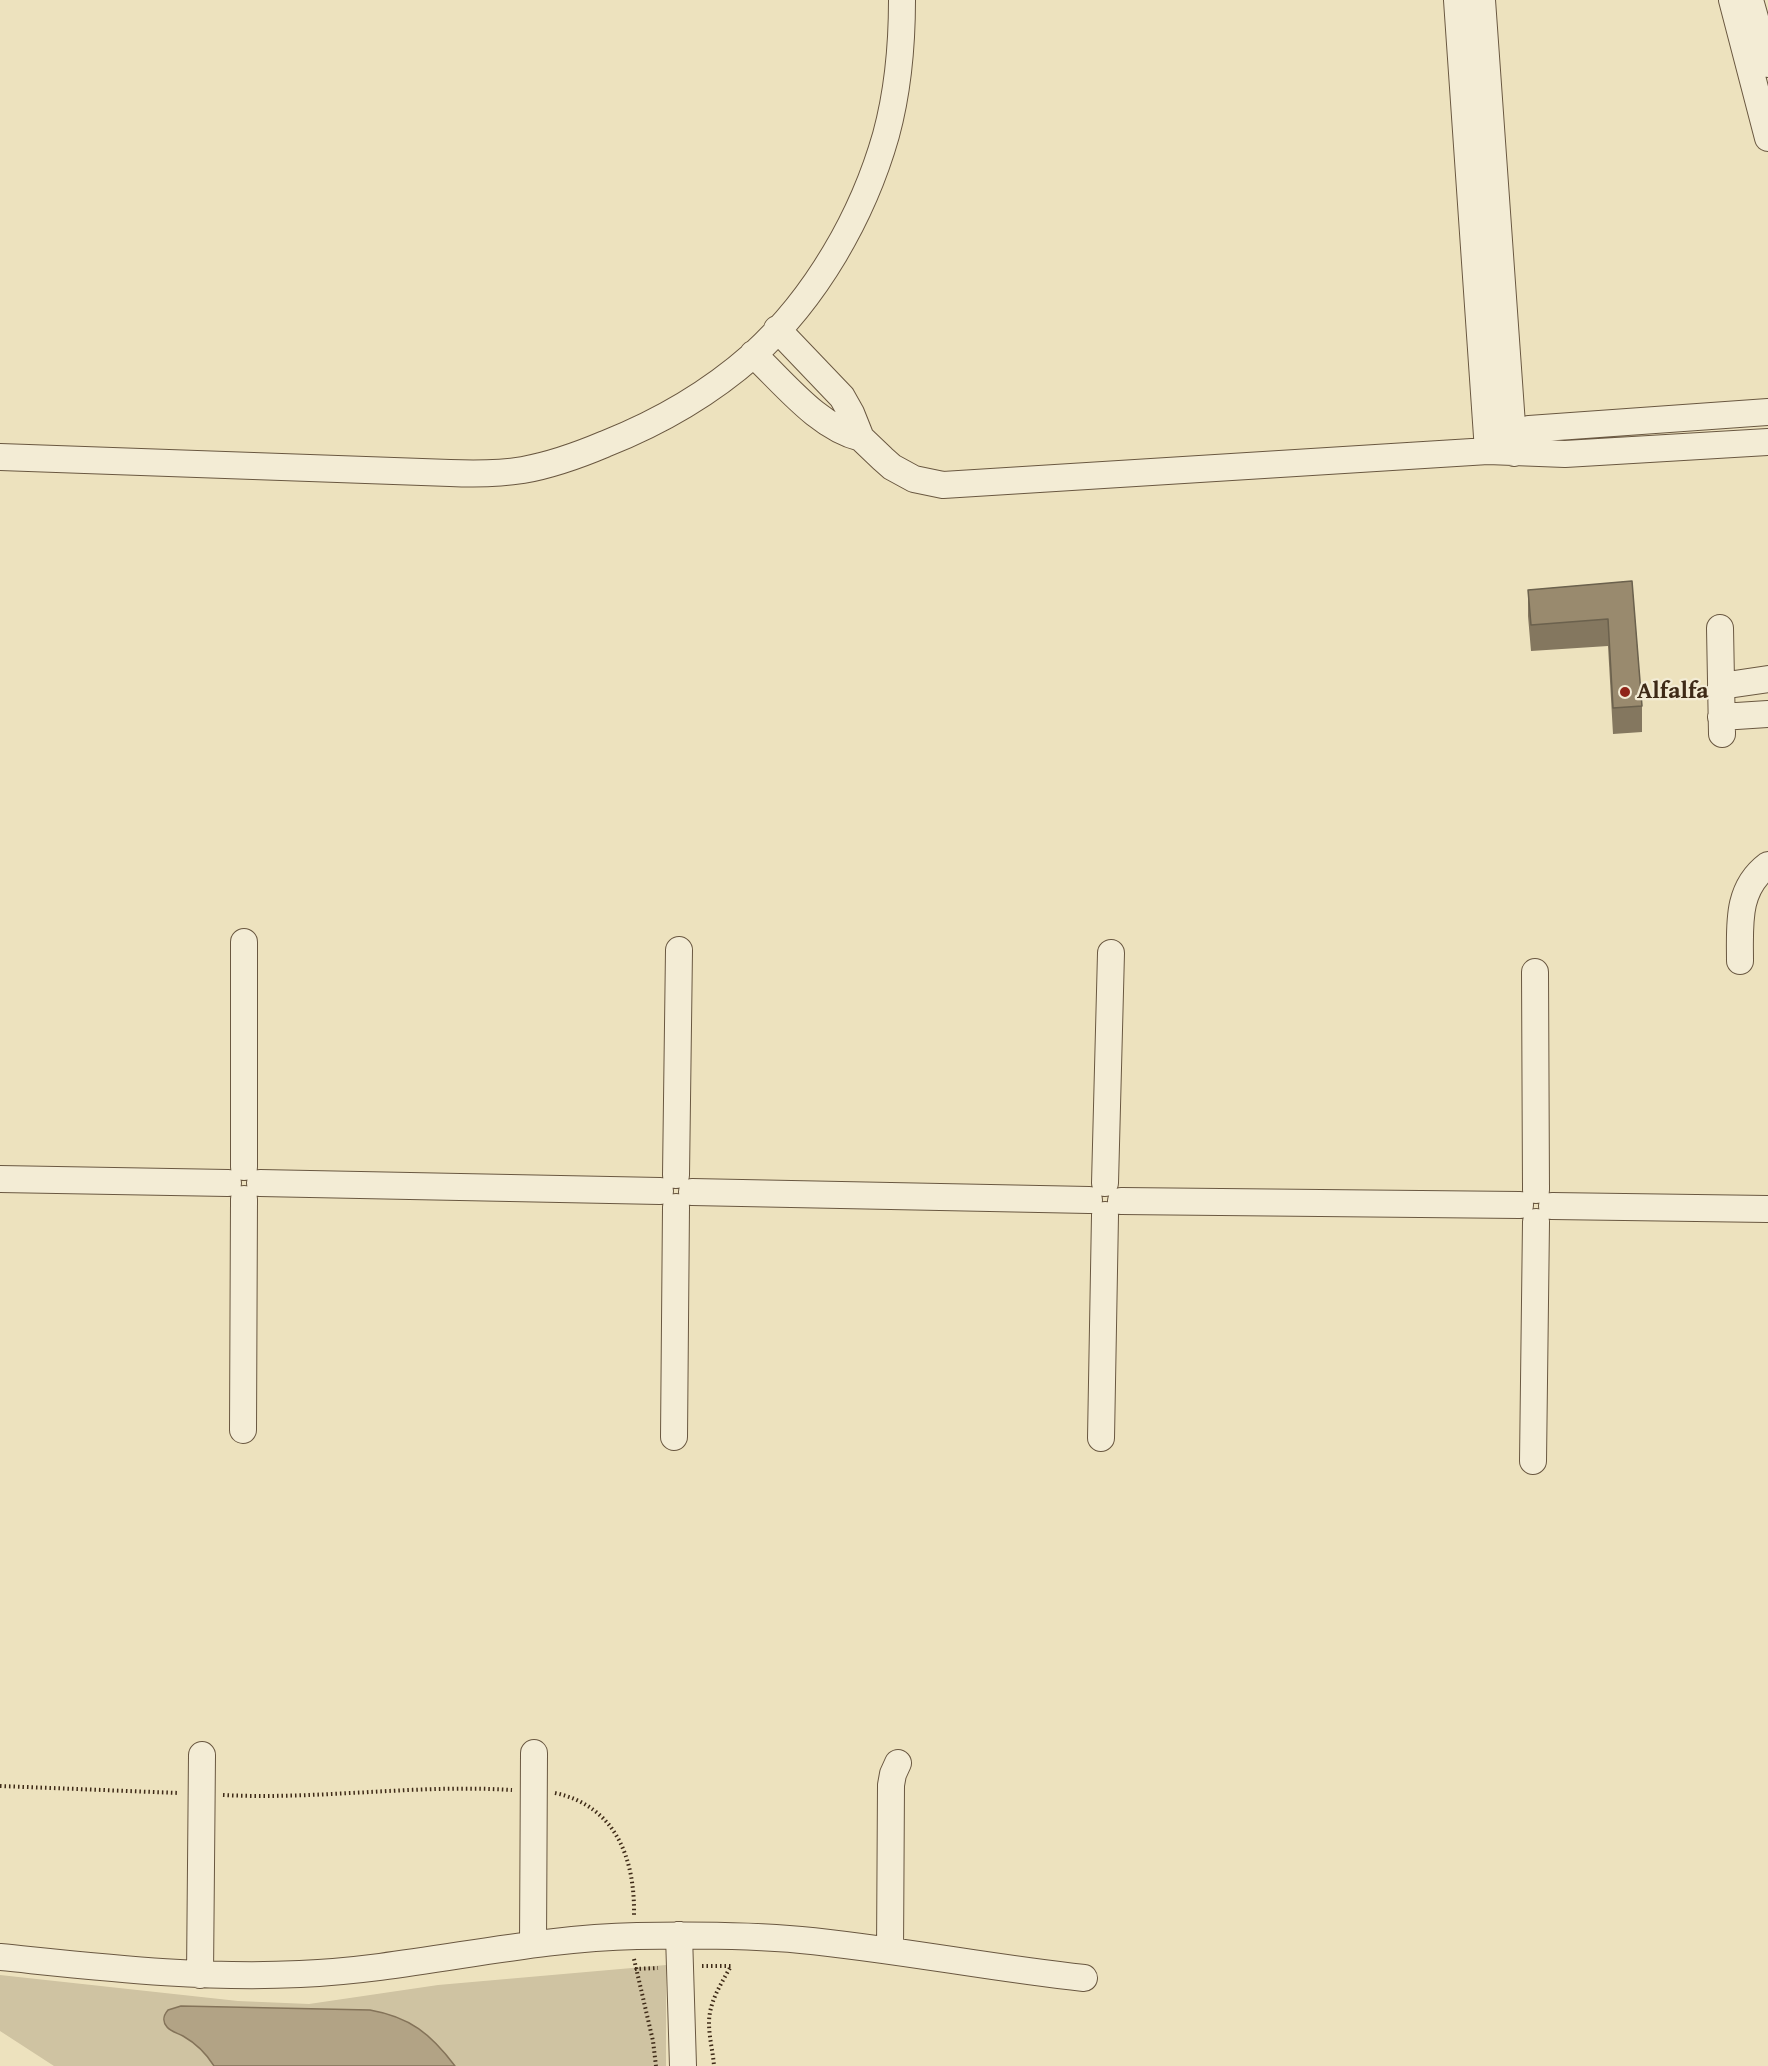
<!DOCTYPE html>
<html>
<head>
<meta charset="utf-8">
<style>
	body { margin:0 }
	canvas { display:block; background:#ede2be }
</style>
</head>
<body>
<canvas width="1768" height="2066"></canvas>
<script>
const ctx = document.querySelector('canvas').getContext('2d');
ctx.lineJoin = 'round';
function fill(path, color) {
  ctx.fillStyle = color;
  ctx.fill(path, 'evenodd');
}
function trace(path, color, width, dash) {
  ctx.strokeStyle = color;
  ctx.lineWidth = width;
  ctx.lineCap = dash ? 'butt' : 'round';
  ctx.setLineDash(dash || []);
  ctx.stroke(path);
}
function label(font, color, halo, rows, align = 'center') {
  ctx.font = font + ' "Gentium Book Plus",serif';
  ctx.lineWidth = 4.5;
  ctx.setLineDash([]);
  ctx.textBaseline = 'middle';
  ctx.strokeStyle = halo;
  ctx.fillStyle = color;
  for (const [text, x, y, turn = 0] of rows) {
    ctx.save();
    ctx.translate(x, y);
    ctx.rotate((+turn || 0) * Math.PI / 180);
    ctx.textAlign = isNaN(turn) ? turn : align;
    if (halo) ctx.strokeText(text, 0, 0);
    ctx.fillText(text, 0, 0);
    ctx.restore();
  }
}
fill(new Path2D(`
	M666,1965V2066H54L0,2031V1975L238,2001L309,2004L438,1985Z`), '#cfc3a2');
const water = new Path2D(`
	M181,2006L370,2010C410,2017 431,2034 455,2066H214C206,2053 197,2044 183,2036C178,2033 171,2032 167,2027C162,2021 163,2016 168,2010Z`);
fill(water, '#b2a385');
trace(water, '#847359', 1.5);
const minor = new Path2D(`
	M1457,0L1488,451
	M1482,0L1514,453
	M1732,0L1768,138
	M1750,0L1768,64
	M777,329L842,397L851,413L861,438L883,459L892,467L914,479L943,485L1488,451L1565,454L1768,442
	M753,354C785,384 818,427 861,438
	M1500,441L1529,429L1768,412
	M0,457L450,473C474,474 499,474 523,470C551,465 579,455 605,444C658,423 710,393 753,355C816,298 863,216 886,135C898,91 902,46 902,0
	M1720,628L1722,734
	M1721,686L1768,679
	M1721,717L1768,714
	M244,942V1167
	M1740,961C1740,925 1736,889 1768,865
	M1535,972L1536,1190
	M676,1175L679,950
	M0,1179L228,1183
	M260,1183L660,1191
	M1105,1183L1111,953
	M692,1192L1089,1200
	M1121,1201L1520,1205
	M1552,1206L1768,1209
	M243,1430L244,1199
	M674,1437L676,1207
	M1101,1438L1105,1215
	M1533,1461L1536,1222
	M679,1935L683,2066
	M533,1944L534,1753
	M890,1951L891,1785L893,1774L898,1763
	M0,1957C100,1967 200,1979 300,1974C414,1969 524,1938 637,1936C692,1935 747,1935 801,1940C896,1949 989,1968 1084,1978
	M200,1975L202,1755`);
trace(minor, '#6a5841', 28);
trace(new Path2D(`
	M0,1786L179,1793
	M555,1793C616,1806 635,1859 634,1915
	M223,1795C319,1800 415,1784 512,1790
	M634,1959L653,2041L656,2066
	M702,1966H731C721,1984 709,2002 709,2023C709,2037 713,2052 714,2066
	M635,1969L658,1968`), '#3e2a17', 4, [1.5, 3]);
trace(minor, '#f3ecd5', 26);
fill(new Path2D(`
	M1632,581L1642,706V732L1613,734L1608,646L1531,651L1528,616V590Z`), '#84775f');
const building = new Path2D(`
	M1632,581L1642,706L1613,708L1608,619L1531,625L1528,590Z`);
fill(building, '#998a6e');
trace(building, '#6b614d', 1.5);
for (const [x, y, r, color] of [
	[1625,692,6,"#8f2418"]
]) {
  const dot = new Path2D();
  dot.arc(x, y, r, 0, 2 * Math.PI);
  ctx.fillStyle = color;
  ctx.fill(dot);
  trace(dot, '#f3ecd5', 2);
}
label('bold 24px', '#3e2a17', '#f3ecd5', [
	["Alfalfa",1637,692]
], 'left');
</script>
</body>
</html>
